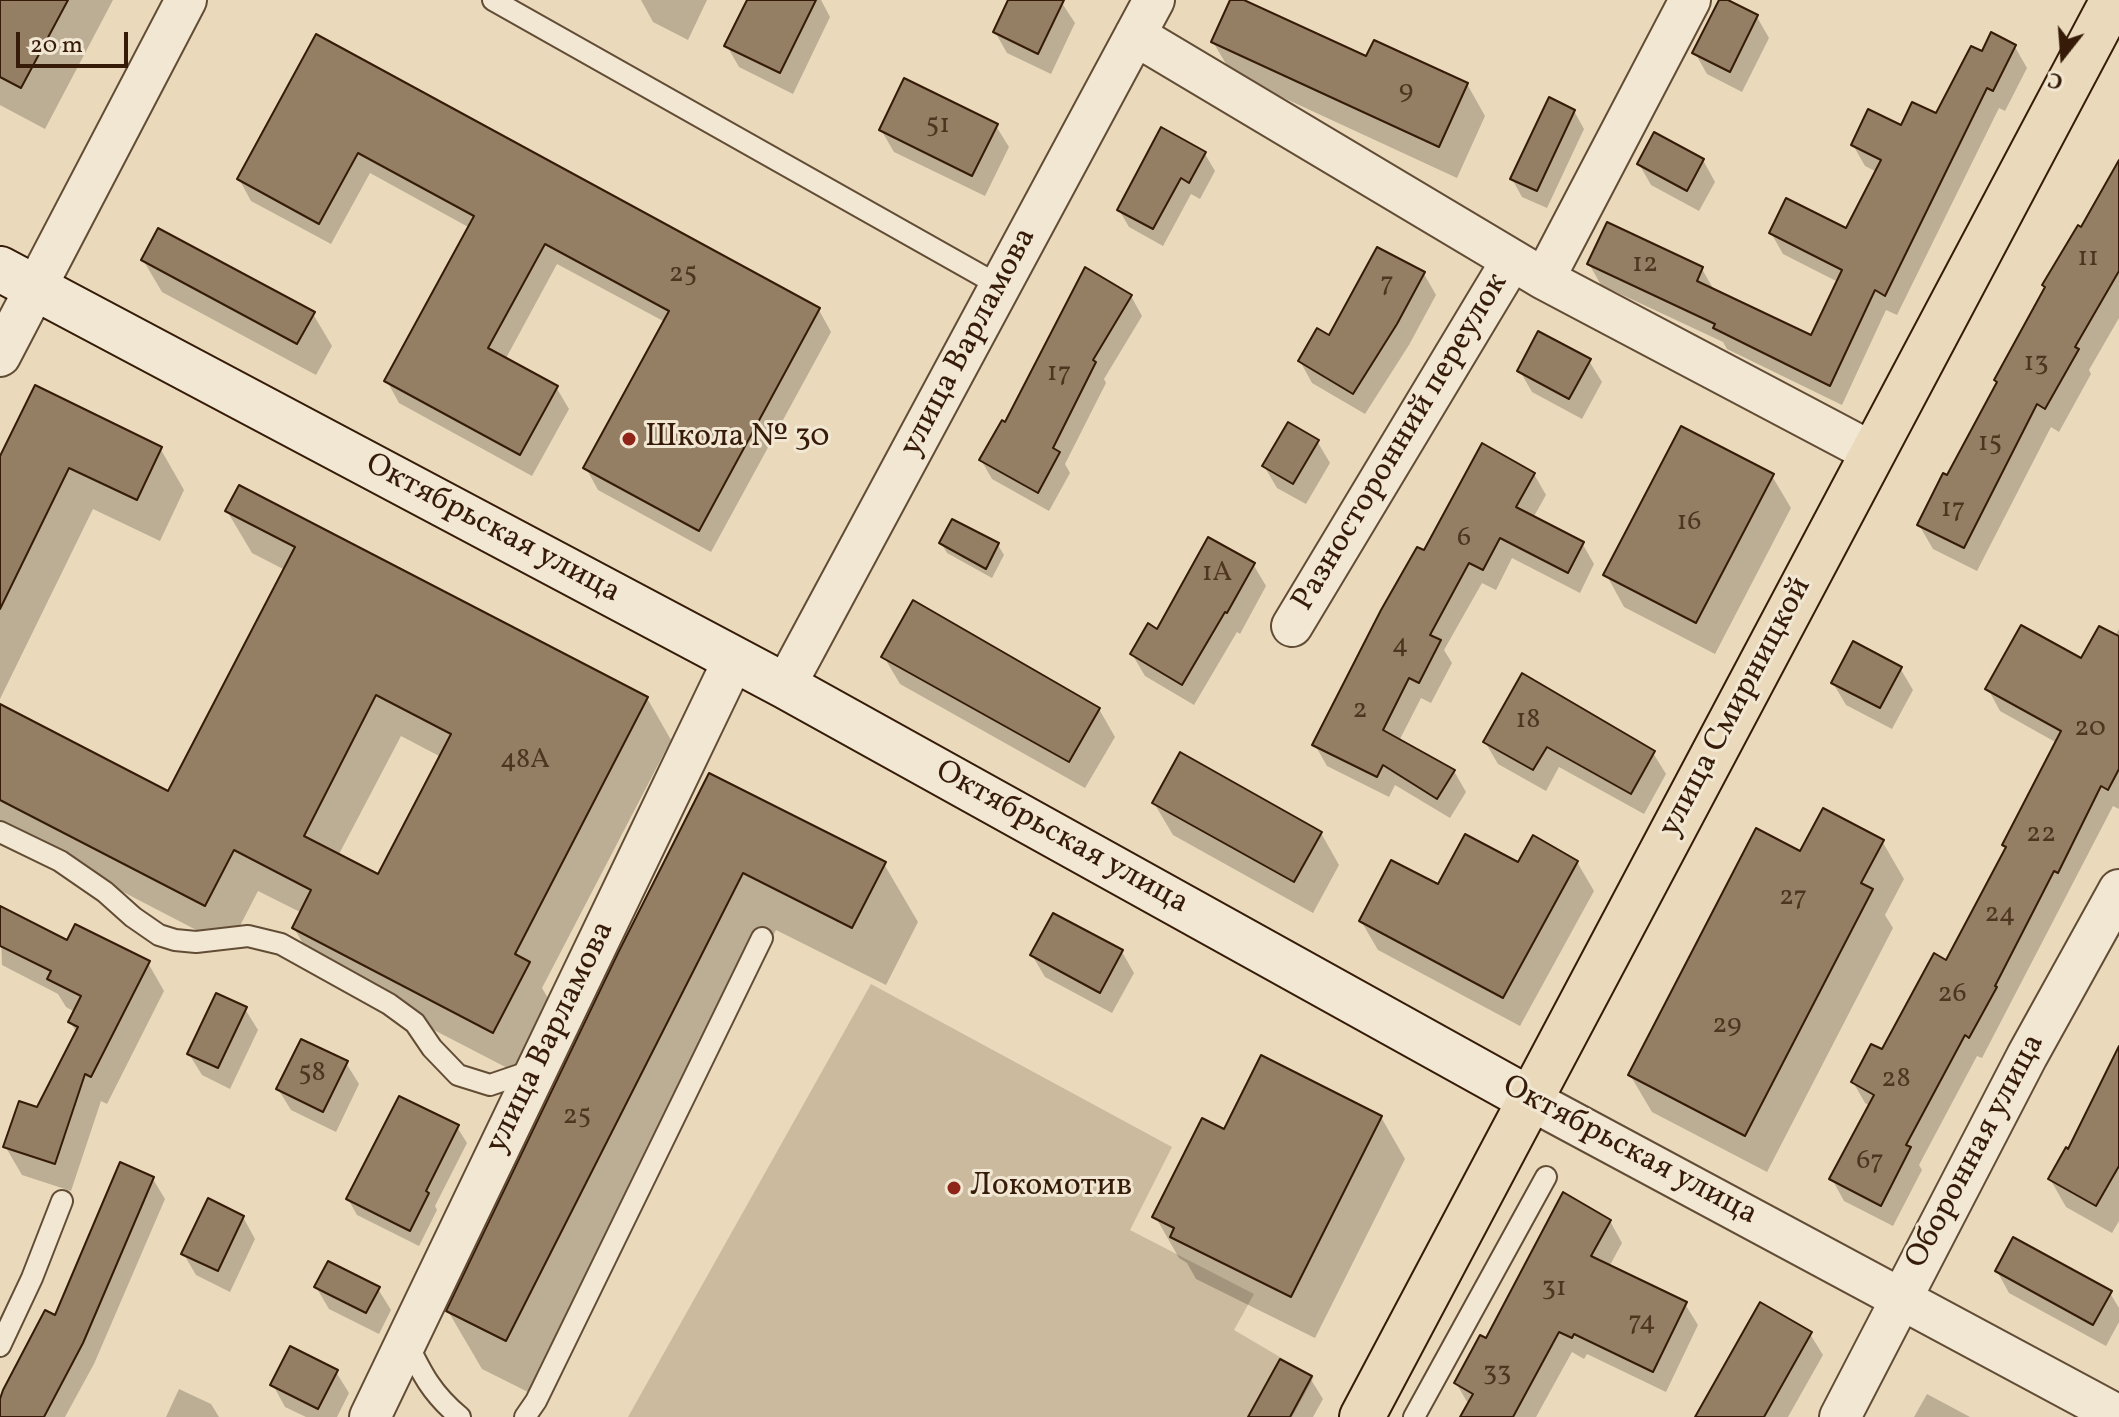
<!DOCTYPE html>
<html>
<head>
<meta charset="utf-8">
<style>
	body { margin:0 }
	#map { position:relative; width:2119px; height:1417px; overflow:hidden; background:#eadabb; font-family:Vollkorn,serif }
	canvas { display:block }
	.north { position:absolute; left:2023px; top:16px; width:80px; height:80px; -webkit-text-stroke:6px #f1e7d3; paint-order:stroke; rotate:197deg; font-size:22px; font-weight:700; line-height:32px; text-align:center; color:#361c08 }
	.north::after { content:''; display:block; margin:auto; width:28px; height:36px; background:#361c08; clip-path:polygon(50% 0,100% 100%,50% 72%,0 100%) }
	.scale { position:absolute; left:16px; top:32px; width:112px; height:36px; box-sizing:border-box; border:4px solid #361c08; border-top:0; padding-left:10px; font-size:24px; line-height:28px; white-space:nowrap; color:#361c08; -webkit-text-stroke:6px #f1e7d3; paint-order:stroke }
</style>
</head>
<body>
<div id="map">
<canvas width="2119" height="1417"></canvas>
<div class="north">С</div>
<div class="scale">20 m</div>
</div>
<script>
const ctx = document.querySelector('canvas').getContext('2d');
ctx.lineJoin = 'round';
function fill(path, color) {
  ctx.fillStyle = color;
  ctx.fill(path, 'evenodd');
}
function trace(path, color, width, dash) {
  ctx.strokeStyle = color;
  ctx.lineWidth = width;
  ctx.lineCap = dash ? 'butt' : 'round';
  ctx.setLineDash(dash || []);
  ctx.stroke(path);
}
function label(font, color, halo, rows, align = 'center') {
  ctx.font = font + ' Vollkorn,serif';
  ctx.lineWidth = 6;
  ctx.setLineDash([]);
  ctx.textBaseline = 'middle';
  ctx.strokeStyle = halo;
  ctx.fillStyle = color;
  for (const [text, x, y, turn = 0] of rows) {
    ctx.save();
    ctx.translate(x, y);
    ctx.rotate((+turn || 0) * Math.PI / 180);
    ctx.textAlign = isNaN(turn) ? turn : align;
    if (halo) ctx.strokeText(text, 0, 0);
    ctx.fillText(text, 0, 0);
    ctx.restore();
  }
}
fill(new Path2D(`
	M871,984L1172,1147L1130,1230L1254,1294L1234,1330L1314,1377L1292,1417H628Z`), '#cbba9d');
fill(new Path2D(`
	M0,0H113L45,129L0,105Z
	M641,0H707L688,40L653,22Z
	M749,0H821L830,17L793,94L739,67L727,46Z
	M1010,0H1060L1075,23L1051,74L1007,53L995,32Z
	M1233,0H1239L1367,58L1467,84L1485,116L1457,178L1232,74L1213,42Z
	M1721,0L1757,17L1769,38L1742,92L1707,74L1695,53Z
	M316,37L819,310L831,332L711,552L598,490L586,468L665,322L557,264L505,360L556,387L569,409L532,476L399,403L387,381L470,228L370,173L331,244L251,201L239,179Z
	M2015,47L2027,68L2005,111L1999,108L1897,315L1886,310L1842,405L1727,349L1723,342L1601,285L1589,264L1702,269L1714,290L1812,338L1838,282L1783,254L1771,233L1847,231L1877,172L1865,166L1853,145L1937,116L1983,54Z
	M1574,111L1584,129L1547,208L1522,197L1512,179Z
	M996,126L1009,147L985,196L894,152L881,130Z
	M1205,154L1215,171L1200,199L1191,194L1163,246L1129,227L1119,210Z
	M1703,160L1715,182L1699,211L1651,185L1639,164Z
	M2119,162V318L2089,370L2091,374L2059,432L2051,427L1977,571L1933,549L1919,525L1948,478L1998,384L1996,380Z
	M143,260L313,314L332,346L316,375L162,292Z
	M1424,274L1436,295L1409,345L1365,414L1312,383L1300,361L1329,338Z
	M1131,296L1142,316L1104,379L1106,383L1065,464L1070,473L1049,511L992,479L981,460L1006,424Z
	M1589,361L1602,382L1582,419L1532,392L1520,371Z
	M1317,441L1330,463L1306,504L1277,488L1264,466Z
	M160,448L184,490L160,541L93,509L0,699V461Z
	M1534,474L1546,495L1533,518L1582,543L1594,564L1580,593L1512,558L1496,590L1482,583L1444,650L1452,663L1431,703L1421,698L1399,741L1454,771L1466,792L1450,818L1395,785L1389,797L1327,766L1315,745L1424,553Z
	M1772,476L1791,508L1715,654L1624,607L1606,574Z
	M227,511L647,698L671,740L542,988L552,1005L517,1073L318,970L294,928L302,913L258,891L229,947L0,828V706L169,793L285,570L252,553ZM401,736L441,757L379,877L338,856Z
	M941,543L998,545L1004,555L992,578L947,553Z
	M1253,564L1266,586L1240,634L1237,632L1194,705L1145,676L1132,654L1158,632Z
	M2119,629V809L2113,806L1982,1058L1977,1056L1919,1165L1922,1170L1893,1226L1844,1201L1832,1179L1870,1106L1865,1103L1853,1082L1883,1052L1947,962L2006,850L2004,845L2057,743L2000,711L1988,689L2082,661L2115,636Z
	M884,657L1099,709L1115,737L1085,788L900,684Z
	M1900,668L1913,690L1892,729L1846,705L1833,683Z
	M1485,742L1653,753L1666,774L1644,814L1559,767L1546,791L1498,764Z
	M710,776L884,864L918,922L886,985L776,930L540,1398L482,1369L448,1311Z
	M1154,803L1321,833L1339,865L1313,913L1173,835Z
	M1882,841L1904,879L1885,915L1893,928L1767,1172L1652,1112L1630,1075L1801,854Z
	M1577,862L1594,891L1520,1026L1378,950L1361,921L1439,887L1519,865Z
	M0,908L68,943L148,963L164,991L107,1104L101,1101L71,1191L22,1175L5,1146L38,1110L77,1033L70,1022L75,1012L66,1007L58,994L2,965Z
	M1122,952L1134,973L1112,1013L1045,977L1032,955Z
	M245,1009L258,1030L230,1089L202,1075L189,1054Z
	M2119,1051V1221L2112,1233L2066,1207L2050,1179L2069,1151Z
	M346,1063L359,1084L336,1132L291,1110L278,1089Z
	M1381,1117L1405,1159L1315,1338L1196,1279L1187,1263L1179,1258L1155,1216L1225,1132Z
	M457,1127L467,1143L435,1206L437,1210L419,1246L357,1215L348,1199Z
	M153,1179L165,1199L94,1364L65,1417H0V1405L56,1318Z
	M243,1217L255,1239L230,1292L196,1275L183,1253Z
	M1610,1221L1622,1243L1609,1267L1685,1304L1698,1325L1666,1392L1587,1354L1584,1359L1572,1352L1536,1417H1462L1469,1405L1456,1383L1487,1341Z
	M1997,1271L2110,1293L2119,1308V1322L2106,1346L2009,1293Z
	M316,1287L378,1289L391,1310L379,1334L329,1309Z
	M1810,1334L1823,1355L1788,1417H1696Z
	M336,1372L349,1393L337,1417H306L285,1407L273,1385Z
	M1310,1378L1323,1399L1313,1417H1250Z
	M179,1389L211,1404L219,1417H166Z
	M1927,1394L1970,1417H1914Z`), '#0003');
const building = new Path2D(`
	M0,0H68L21,88L0,77Z
	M747,0H816L780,73L724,46Z
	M1008,0H1064L1038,54L993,32Z
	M1230,0H1244L1366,56L1374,40L1468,83L1439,147L1211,42Z
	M1719,0H1728L1758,15L1730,72L1692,53Z
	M1991,32L2016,45L1993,91L1987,88L1885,296L1875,290L1830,386L1713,328L1715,324L1587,264L1607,222L1703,267L1697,281L1811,335L1842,270L1769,233L1786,198L1846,228L1881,160L1851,145L1868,109L1901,125L1912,102L1936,113L1971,46L1982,51Z
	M316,34L820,308L699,531L583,468L669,311L545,244L488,348L558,386L520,455L384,381L474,216L358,153L319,224L237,179Z
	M904,78L998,124L972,176L879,130Z
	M1549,97L1575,110L1537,191L1510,179Z
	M1161,127L1206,152L1189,183L1181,178L1153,229L1117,210Z
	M1654,132L1704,159L1687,191L1637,164Z
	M2119,160V271L2075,347L2079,349L2045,409L2037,404L1964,548L1917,525L1943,473L1947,475L1997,382L1994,380L2045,287L2042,285L2078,225L2081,227Z
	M158,228L315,312L297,344L141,260Z
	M1377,247L1425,272L1397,324L1353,394L1298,361L1317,328L1329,335Z
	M1085,267L1132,295L1093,360L1096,362L1053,448L1060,452L1038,493L979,460L1002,420L1005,422Z
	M1538,331L1591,359L1569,399L1517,371Z
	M35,385L162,447L137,500L69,468L0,609V456Z
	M1288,422L1319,440L1293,484L1262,466Z
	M1681,426L1774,474L1696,623L1603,575Z
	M1482,443L1535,473L1516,507L1584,542L1568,573L1500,538L1483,570L1469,563L1430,635L1441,640L1419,683L1409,678L1383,730L1455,770L1437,799L1383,765L1377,777L1312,745L1381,610L1417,547L1424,550Z
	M239,485L648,697L515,954L530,962L493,1033L292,928L311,890L234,850L205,906L0,800V704L168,791L295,547L225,511ZM376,695L451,734L378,874L304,836Z
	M952,519L999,543L986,569L939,543Z
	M1208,537L1255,563L1227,613L1225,612L1182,685L1130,654L1148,623L1157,629Z
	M913,600L1100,708L1069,762L881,657Z
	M2021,625L2081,658L2099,626L2119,636V769L2108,790L2101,786L2058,873L2054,871L1995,986L1997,987L1969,1038L1965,1035L1906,1145L1911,1147L1881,1206L1829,1179L1874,1095L1851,1082L1871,1044L1882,1049L1934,953L1946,960L2006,847L2002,845L2061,731L1985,689Z
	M1853,641L1902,667L1880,708L1831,683Z
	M1522,673L1655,751L1631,794L1547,747L1533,770L1483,742Z
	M1180,752L1322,832L1294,882L1152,803Z
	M709,773L886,862L852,928L743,873L506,1341L446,1311L618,953Z
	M1823,808L1884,840L1861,883L1873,889L1745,1136L1628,1075L1756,828L1800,851Z
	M1465,834L1518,862L1533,835L1578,861L1503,998L1359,921L1391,860L1438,884Z
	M0,906L67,940L75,924L150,961L91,1077L85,1074L55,1164L3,1147L19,1101L37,1107L78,1027L68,1022L81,996L47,979L51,971L0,946Z
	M1053,913L1123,950L1100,993L1030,955Z
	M216,993L247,1007L218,1068L187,1054Z
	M301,1039L348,1061L323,1112L276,1089Z
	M2119,1046V1166L2096,1206L2048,1179L2066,1147L2068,1149Z
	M1261,1055L1382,1116L1291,1297L1170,1237L1174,1228L1152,1217L1202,1118L1224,1129Z
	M399,1096L459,1125L426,1191L429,1193L410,1231L346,1199Z
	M120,1162L154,1177L83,1343L44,1417H0V1399L3,1390L45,1310L55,1315Z
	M1563,1192L1611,1220L1591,1256L1687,1302L1653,1372L1574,1334L1572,1338L1559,1332L1513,1417H1460L1473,1394L1454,1383L1480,1335L1486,1338Z
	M208,1198L244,1216L218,1271L181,1254Z
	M2013,1237L2112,1291L2093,1325L1995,1271Z
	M328,1261L380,1287L366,1313L314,1287Z
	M1760,1302L1812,1332L1764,1417H1695Z
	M290,1346L338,1370L318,1409L270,1385Z
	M1280,1359L1312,1376L1290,1417H1248Z`);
fill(building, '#947f65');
trace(building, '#361c08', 2);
const lane = new Path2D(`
	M493,0L1000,286
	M0,832L60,861L105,892L133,917L159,935L175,940L196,942L248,936L281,944L389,1004L415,1023L432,1048L458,1075L490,1085L537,1069
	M406,1341C422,1374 432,1394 460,1417
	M0,1346L32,1278L62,1201
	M525,1417L536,1401L762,938
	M1414,1417L1546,1177`);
const street = new Path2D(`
	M1135,35L1544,279L1873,453
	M1544,279L1690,0
	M0,356L186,0
	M1292,626L1512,260
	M785,686L1154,0
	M1529,1099L2119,1416
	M370,1417L734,659
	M1840,1417L2027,1056L2119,890`);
const secondary = new Path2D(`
	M0,269L785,686L1529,1099`);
const primary = new Path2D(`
	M1362,1417L2113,0`);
trace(lane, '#634c35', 24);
trace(street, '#634c35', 44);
trace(secondary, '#361c08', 48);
trace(primary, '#361c08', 48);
trace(lane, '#f1e7d3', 20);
trace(street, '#f1e7d3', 40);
trace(secondary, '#f1e7d3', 44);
trace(primary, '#eadabb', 44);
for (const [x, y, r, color] of [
	[629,439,8,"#8f2418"],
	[954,1188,8,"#8f2418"]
]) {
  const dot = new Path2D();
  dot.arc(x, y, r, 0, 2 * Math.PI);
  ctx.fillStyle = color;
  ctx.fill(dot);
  trace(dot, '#f1e7d3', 3);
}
label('28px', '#4e351f', null, [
	["9",1406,93],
	["51",938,127],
	["11",2088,260],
	["12",1645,266],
	["25",683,276],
	["7",1387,285],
	["13",2036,365],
	["17",1059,375],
	["15",1990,445],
	["17",1953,511],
	["16",1689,524],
	["6",1464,540],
	["1А",1217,575],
	["4",1400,647],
	["2",1360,712],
	["18",1528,722],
	["20",2090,730],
	["48А",525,762],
	["22",2041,836],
	["27",1793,899],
	["24",2000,916],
	["26",1952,996],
	["29",1727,1027],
	["58",312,1075],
	["28",1896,1081],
	["25",577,1118],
	["67",1870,1163],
	["31",1554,1290],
	["74",1642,1324],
	["33",1497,1375]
]);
label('32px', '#361c08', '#f1e7d3', [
	["улица Варламова",970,343,-62],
	["Разносторонний переулок",1402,443,-59],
	["Октябрьская улица",492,530,28],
	["улица Смирницкой",1737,708,-62],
	["Октябрьская улица",1061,839,29],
	["улица Варламова",552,1038,-64],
	["Октябрьская улица",1629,1152,28],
	["Оборонная улица",1977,1152,-62]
]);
label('32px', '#361c08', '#f1e7d3', [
	["Школа № 30",645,439],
	["Локомотив",970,1188]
], 'left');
</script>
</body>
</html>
